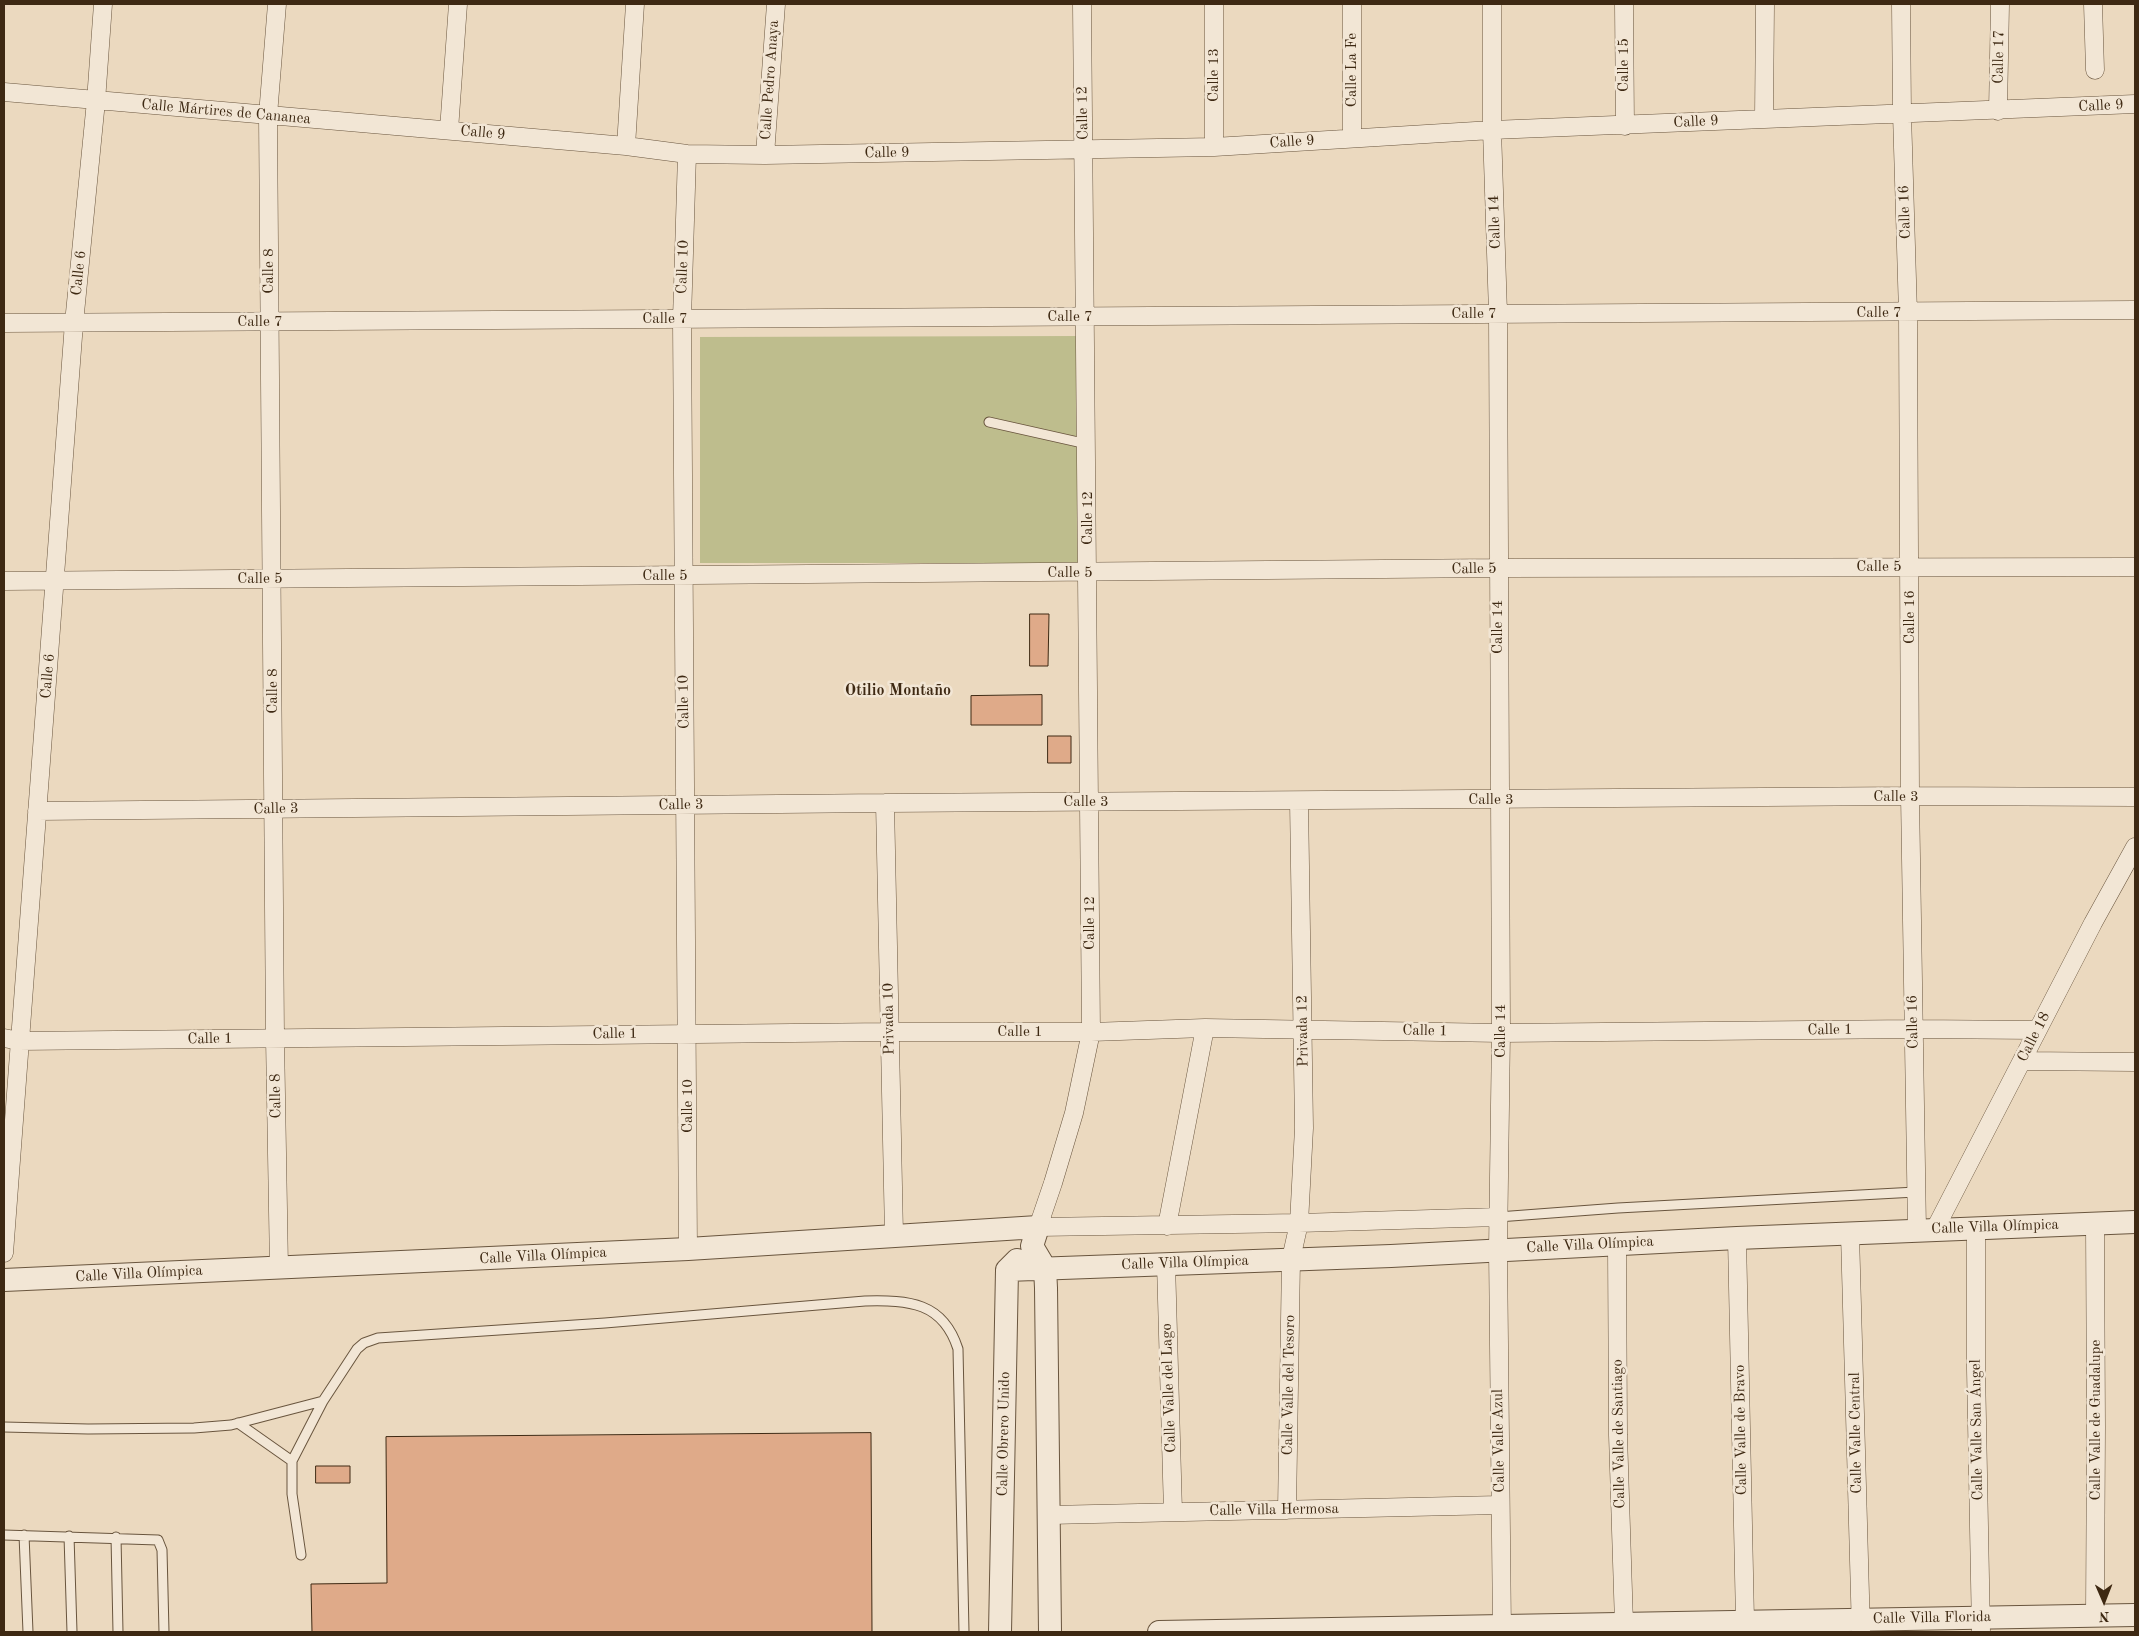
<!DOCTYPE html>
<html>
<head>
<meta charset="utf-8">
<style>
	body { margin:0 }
	#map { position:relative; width:2139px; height:1636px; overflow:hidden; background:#ebd9bf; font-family:"Old Standard TT",serif }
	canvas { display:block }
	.frame { position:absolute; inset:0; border:5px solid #3e2913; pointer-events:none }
	.north { position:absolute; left:2079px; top:1576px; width:50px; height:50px; -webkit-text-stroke:4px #f2e6d5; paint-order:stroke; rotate:179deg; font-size:14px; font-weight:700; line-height:20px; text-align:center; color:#3e2913 }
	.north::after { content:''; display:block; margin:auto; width:18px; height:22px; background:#3e2913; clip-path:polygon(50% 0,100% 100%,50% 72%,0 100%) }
</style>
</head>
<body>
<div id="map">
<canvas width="2139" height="1636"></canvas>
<div class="frame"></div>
<div class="north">N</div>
</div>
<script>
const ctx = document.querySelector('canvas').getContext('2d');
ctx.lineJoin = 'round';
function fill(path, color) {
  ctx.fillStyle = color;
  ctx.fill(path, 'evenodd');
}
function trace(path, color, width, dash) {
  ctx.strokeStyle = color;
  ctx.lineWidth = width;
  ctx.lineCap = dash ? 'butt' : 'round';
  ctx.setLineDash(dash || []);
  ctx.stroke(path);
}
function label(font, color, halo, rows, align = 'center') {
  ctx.font = font + ' "Old Standard TT",serif';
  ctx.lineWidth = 5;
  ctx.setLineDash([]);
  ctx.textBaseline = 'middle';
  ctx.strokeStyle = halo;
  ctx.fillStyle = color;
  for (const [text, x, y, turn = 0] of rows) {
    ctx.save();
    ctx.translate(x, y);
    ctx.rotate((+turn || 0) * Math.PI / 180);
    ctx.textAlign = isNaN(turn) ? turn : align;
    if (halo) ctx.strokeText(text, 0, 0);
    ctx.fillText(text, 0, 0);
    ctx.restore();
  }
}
fill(new Path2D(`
	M1079,336L1080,563H700V337Z`), '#bebd8d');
const building = new Path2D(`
	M1030,614H1049L1048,666H1030Z
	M1042,695V725H971V696Z
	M1048,736H1071V763H1048Z
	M871,1433L872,1632H312L311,1584L387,1583L386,1437Z
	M316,1466H350V1483H316Z`);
fill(building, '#dfaa89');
trace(building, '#3e2913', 1);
const service = new Path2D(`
	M989,422L1087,444
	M1498,1217L1618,1208L1916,1192
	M238,1423L292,1461
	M4,1427L88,1429L194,1428L231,1425L323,1401
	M4,1535L158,1540L162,1550L164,1632
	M24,1535L28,1632
	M69,1536L72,1632
	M116,1537L118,1632
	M301,1555L292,1494V1461L323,1401L357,1349L364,1343L378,1338L605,1323L865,1301C909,1300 943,1302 958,1349L964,1632`);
const minor = new Path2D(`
	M277,4L268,115L275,1038L279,1268
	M1082,4L1091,1032L1074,1113L1053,1183L1038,1227L1299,1223L1498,1217
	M1352,4V137
	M1492,4V130L1498,313L1501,1033L1498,1249L1502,1632
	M1624,4L1625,126
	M1901,4L1902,114L1908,313L1910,796L1917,1230
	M2093,4L2095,70
	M4,92L626,146L687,154L765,155L1214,147L1492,130L2135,104
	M1998,111L2000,4
	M1764,118L1765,4
	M449,130L458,4
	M626,146L635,4
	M1214,147V4
	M687,154L682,319L688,1249
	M765,155L776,4
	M4,323L2135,310
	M4,581L1498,568L2135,567
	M885,803L894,1235
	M37,811L885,803L1910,796L2135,797
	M4,1038L19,1041L889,1032H1091L1205,1028L1501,1033L1913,1029L2037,1030
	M2022,1061L2135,1062
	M1167,1226L1205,1028
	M1976,1228V1369L1981,1632
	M1935,1229L2093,923L2135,847
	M1850,1234L1861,1632
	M1737,1238L1745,1621
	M1617,1245L1618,1435L1624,1624
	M4,1253L74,323L96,101L103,4
	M1166,1263L1173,1512
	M1287,1510L1291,1259L1299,1223L1304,1128L1299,801
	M1049,1515L1500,1505
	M2095,1616L2096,1426L2095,1224`);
const tertiary = new Path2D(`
	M1007,1270L1391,1256L1737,1238L2135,1222
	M4,1280L688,1249L1038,1227L1032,1246L1045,1268L1046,1288L1050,1632
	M1000,1632L1007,1270L1017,1260
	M1159,1632L2135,1615`);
trace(service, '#69553e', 11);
trace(minor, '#69553e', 19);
trace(tertiary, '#69553e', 24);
trace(service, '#f2e6d5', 9);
trace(minor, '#f2e6d5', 18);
trace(tertiary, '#f2e6d5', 22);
label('15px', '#3e2913', '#f2e6d5', [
	["Calle 17",1999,57,-89],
	["Calle 15",1624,65,-90],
	["Calle La Fe",1352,70,-90],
	["Calle 13",1214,75,-90],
	["Calle Pedro Anaya",770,80,-86],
	["Calle 9",2101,106,-3],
	["Calle Mártires de Cananea",226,112,5],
	["Calle 12",1083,113,-91],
	["Calle 9",1696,122,-3],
	["Calle 9",483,133,5],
	["Calle 9",1292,142,-4],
	["Calle 9",887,153,-1],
	["Calle 16",1905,212,-92],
	["Calle 14",1495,222,-92],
	["Calle 10",683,267,-88],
	["Calle 8",269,271,-90],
	["Calle 6",79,273,-84],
	["Calle 7",1879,313],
	["Calle 7",1474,314],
	["Calle 7",1070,317],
	["Calle 7",665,319],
	["Calle 7",260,322],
	["Calle 12",1088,518,-90],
	["Calle 5",1879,567],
	["Calle 5",1474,569,-1],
	["Calle 5",1070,573],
	["Calle 5",665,576],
	["Calle 5",260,579],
	["Calle 16",1910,617,-90],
	["Calle 14",1498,627,-90],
	["Calle 6",48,676,-85],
	["Calle 8",273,691,-90],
	["Calle 10",684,702,-91],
	["Calle 3",1896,797],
	["Calle 3",1491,800],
	["Calle 3",1086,802],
	["Calle 3",681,805,-1],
	["Calle 3",276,809,-1],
	["Calle 12",1090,923,-90],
	["Privada 10",889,1019,-91],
	["Calle 16",1913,1022,-91],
	["Calle 1",1830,1030,-1],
	["Privada 12",1303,1031,-91],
	["Calle 1",1425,1031,1],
	["Calle 14",1501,1031,-90],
	["Calle 1",1020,1032],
	["Calle 1",615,1034,-1],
	["Calle 18",2034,1037,-63],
	["Calle 1",210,1039,-1],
	["Calle 8",276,1096,-91],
	["Calle 10",688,1106,-90],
	["Calle Villa Olímpica",1995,1227,-2],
	["Calle Villa Olímpica",1590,1245,-3],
	["Calle Villa Olímpica",543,1256,-3],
	["Calle Villa Olímpica",1185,1263,-2],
	["Calle Villa Olímpica",139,1274,-3],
	["Calle Valle del Tesoro",1289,1385,-89],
	["Calle Valle del Lago",1169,1388,-92],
	["Calle Valle de Guadalupe",2096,1420,-90],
	["Calle Valle de Bravo",1741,1430,-91],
	["Calle Valle San Ángel",1977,1430,-91],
	["Calle Valle Central",1856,1433,-91],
	["Calle Obrero Unido",1004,1434,-89],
	["Calle Valle de Santiago",1619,1434,-91],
	["Calle Valle Azul",1499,1441,-91],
	["Calle Villa Hermosa",1274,1510,-1],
	["Calle Villa Florida",1932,1618,-1]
]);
label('bold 16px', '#3e2913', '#f2e6d5', [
	["Otilio Montaño",898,691]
]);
</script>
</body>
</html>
